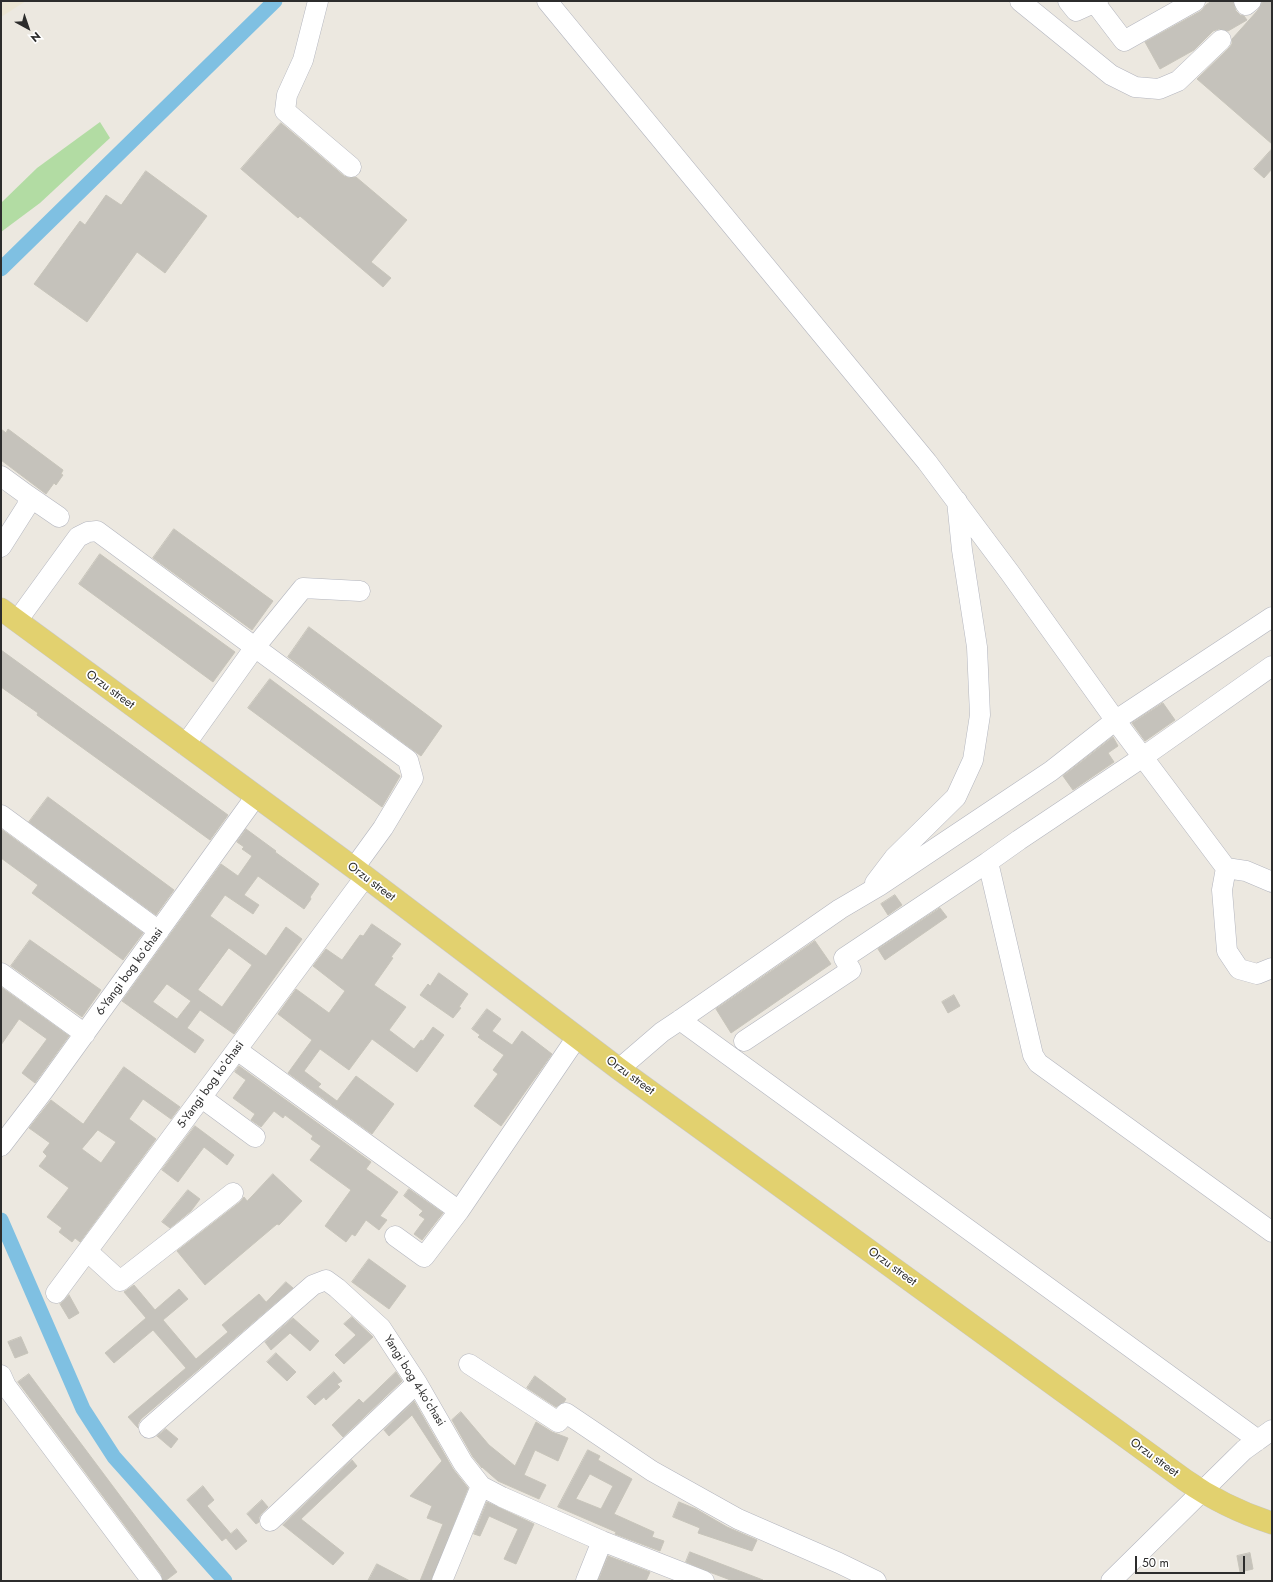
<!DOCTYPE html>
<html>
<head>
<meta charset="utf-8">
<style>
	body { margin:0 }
	#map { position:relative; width:1273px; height:1582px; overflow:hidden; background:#ece8e0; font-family:Jost,sans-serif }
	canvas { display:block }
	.frame { position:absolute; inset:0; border:2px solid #2c2c2c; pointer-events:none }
	.north { position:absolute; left:8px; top:8px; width:40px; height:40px; -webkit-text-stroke:3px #fff; paint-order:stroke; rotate:140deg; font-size:11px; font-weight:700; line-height:16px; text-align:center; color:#2c2c2c }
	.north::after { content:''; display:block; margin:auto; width:14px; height:18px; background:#2c2c2c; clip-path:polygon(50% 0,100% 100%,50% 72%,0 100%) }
	.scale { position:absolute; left:1135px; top:1556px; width:110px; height:18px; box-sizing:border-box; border:2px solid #2c2c2c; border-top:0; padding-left:5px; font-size:12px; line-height:14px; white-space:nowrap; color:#2c2c2c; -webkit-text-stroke:3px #fff; paint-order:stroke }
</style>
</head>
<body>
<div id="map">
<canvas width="1273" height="1582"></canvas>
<div class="frame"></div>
<div class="north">N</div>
<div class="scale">50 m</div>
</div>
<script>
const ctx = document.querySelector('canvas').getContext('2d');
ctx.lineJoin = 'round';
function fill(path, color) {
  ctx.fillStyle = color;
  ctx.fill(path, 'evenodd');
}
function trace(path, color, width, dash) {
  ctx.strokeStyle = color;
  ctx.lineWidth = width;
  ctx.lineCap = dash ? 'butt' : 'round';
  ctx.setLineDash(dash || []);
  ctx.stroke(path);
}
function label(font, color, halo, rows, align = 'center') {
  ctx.font = font + ' Jost,sans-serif';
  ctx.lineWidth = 3.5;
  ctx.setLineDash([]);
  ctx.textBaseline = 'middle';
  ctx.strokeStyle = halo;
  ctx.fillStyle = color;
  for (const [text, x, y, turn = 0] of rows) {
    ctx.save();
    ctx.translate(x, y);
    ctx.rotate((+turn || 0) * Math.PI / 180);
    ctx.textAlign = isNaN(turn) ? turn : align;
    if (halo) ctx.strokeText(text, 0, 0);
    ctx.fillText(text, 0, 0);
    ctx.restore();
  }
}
fill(new Path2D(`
	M1,1H26L1,17Z`), '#ece5d2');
fill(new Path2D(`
	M100,122L110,138L40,203L1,232V203L37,168Z`), '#b2dca3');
trace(new Path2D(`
	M1,269L275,1
	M1,1220L83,1409L114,1457L225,1581`), '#7fc0e2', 15);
const building = new Path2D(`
	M1212,1H1233L1236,11L1240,15L1244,16L1247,20L1228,31L1219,29L1213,31L1194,50L1160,69L1145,42L1201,11L1206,5Z
	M1263,1H1272V144L1197,79L1229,48L1232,44V39L1258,10Z
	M281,123L344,176L349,178L356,177L407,220L371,262L391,278L383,287L300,216L298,218L241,169Z
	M1272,149V169L1264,178L1254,169Z
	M146,171L207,216L165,273L137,252L87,322L34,284L80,221L85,225L106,195L121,205Z
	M1,429L6,433L8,429L63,470L61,474L63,475L56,485L54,483L46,494L1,460Z
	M174,529L273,601L252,630L153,558Z
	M100,554L235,652L213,682L79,584Z
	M309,627L442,726L421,756L288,657Z
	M1,650L228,815L210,840L37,715L38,713L1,687Z
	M270,679L400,776L382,807L248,708Z
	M1163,703L1175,720L1145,741L1132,723Z
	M1113,737L1118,746L1108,753L1114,762L1073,790L1063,776Z
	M48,797L174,890L156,915L29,822Z
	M1,829L143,933L123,960L32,893L38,885L1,858Z
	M246,829L276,851L275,852L319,884L310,897L311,899L304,909L258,876L244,895L259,905L253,914L225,895L210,916L266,956L286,927L302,939L234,1034L200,1010L187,1028L204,1040L195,1053L122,1001L221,864L238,876L252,856L242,849L244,847L237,842ZM229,948L252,965L222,1007L198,990ZM167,984L191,1001L177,1019L153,1002Z
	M895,895L902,905L888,915L881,904Z
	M940,908L947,917L885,960L878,949Z
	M372,924L401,944L391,957L393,958L374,985L406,1007L389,1030L414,1049L421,1040L423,1041L433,1027L444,1035L417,1072L372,1039L349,1070L320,1049L304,1071L321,1084L318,1087L337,1101L356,1076L394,1104L372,1134L288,1073L312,1040L278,1014L296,989L329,1013L345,991L313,966L326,949L342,960L360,935L363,936Z
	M30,940L101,990L82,1017L11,966Z
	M815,941L831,964L731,1033L716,1009Z
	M439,973L468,994L459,1007L461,1008L453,1018L420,995L428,984L430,986Z
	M1,987L69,1036L35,1083L22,1073L47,1039L19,1019L1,1045Z
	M954,995L960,1006L948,1013L942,1002Z
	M487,1009L501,1019L492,1031L512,1045L522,1031L552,1054L501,1126L474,1106L498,1074L493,1070L504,1055L478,1037L480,1035L472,1029Z
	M239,1066L371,1162L366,1169L398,1192L380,1216L387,1220L379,1230L366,1220L355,1236L352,1234L346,1242L325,1226L351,1190L310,1160L321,1146L311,1139L313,1136L285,1115L283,1118L274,1111L261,1127L251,1120L255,1114L233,1098L246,1080L235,1072Z
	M124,1067L180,1107L171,1119L143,1099L129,1119L156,1139L80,1242L75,1238L72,1242L59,1232L62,1228L47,1217L69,1188L39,1166L47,1156L43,1152L50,1143L29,1128L51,1100L83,1124ZM98,1130L116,1142L101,1163L82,1149Z
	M195,1126L234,1155L227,1165L204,1147L178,1182L162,1170Z
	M273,1174L302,1201L279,1225L277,1224L205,1285L177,1251L240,1202L244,1197L247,1201Z
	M409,1189L443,1213L422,1240L414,1234L425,1219L419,1215L423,1211L404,1196Z
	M188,1190L200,1199L191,1211L170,1228L162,1222Z
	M369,1259L406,1286L389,1309L352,1282Z
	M286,1282L293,1288L141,1419L138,1424V1428L128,1417L186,1368L153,1330L114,1363L105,1353L146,1318L124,1292L134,1285L155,1310L179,1289L188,1299L163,1320L196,1359L228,1332L222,1325L259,1294L266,1302Z
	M69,1295L79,1313L69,1319L60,1304Z
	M352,1317L373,1337L344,1364L335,1355L356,1335L344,1324Z
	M293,1318L319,1341L310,1351L290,1333L271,1350L265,1342Z
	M21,1337L28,1353L15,1358L8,1342Z
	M276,1353L296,1372L287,1381L267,1362Z
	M334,1372L342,1381L337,1384L340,1387L326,1400L324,1397L315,1405L307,1397Z
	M396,1372L402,1381L343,1437L332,1425L359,1399L363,1403Z
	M29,1374L177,1572L165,1581H163L161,1574L18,1382Z
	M535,1376L566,1399L564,1402L556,1407L527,1388Z
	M414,1401L453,1469L468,1488L431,1581H420L443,1524L427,1518L432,1506L410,1496L442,1461L412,1415L389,1436L384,1430Z
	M461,1412L489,1445L515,1466L536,1422L552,1432L568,1438L558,1461L535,1450L524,1475L546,1485L539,1499L498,1481L482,1467V1468L473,1457L452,1420Z
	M166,1429L178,1439L171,1448L157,1436Z
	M588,1450L600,1456L598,1460L632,1479L614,1514L654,1532L652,1537L664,1541L660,1551L615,1534L616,1532L558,1507ZM590,1474L613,1486L601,1509L576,1499Z
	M352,1460L357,1466L301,1519L344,1553L333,1565L283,1525Z
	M203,1486L214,1500L207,1506L231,1534L222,1541L187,1500Z
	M262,1500L268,1507L262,1513L259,1517V1522L256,1524L247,1514Z
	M487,1502L534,1524L516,1564L504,1559L518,1529L489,1516L480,1536L474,1534Z
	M679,1502L696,1509L727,1527L757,1540L752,1551L698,1533L700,1528L673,1517Z
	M237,1529L247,1541L236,1550L226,1538Z
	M690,1552L763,1580V1581H733L712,1573L686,1562Z
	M1250,1553L1253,1569L1240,1572L1237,1556Z
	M608,1556L650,1572L646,1581H598Z
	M377,1564L410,1581H368Z`);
fill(building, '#c5c2bb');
trace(building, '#c7c4ba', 1);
const minor = new Path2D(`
	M318,1L303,60L287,95L285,111L351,167
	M547,1L927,462L1010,573L1121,728L1226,868L1246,871L1272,882
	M1020,1L1111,75L1135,87L1159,89L1178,81L1221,40
	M1068,1L1076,11L1098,1
	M1244,1L1246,5L1251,1
	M1095,3L1124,41L1195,1
	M1,476L27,495L28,500L27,506L1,547
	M27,495L59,517
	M17,621L78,537L88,532L97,531L408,760L413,778L383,828L354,868
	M1272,666L1143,757L1019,840L988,862L1033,1055L1038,1063L1272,1232
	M185,745L255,647L303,588L360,591
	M1,815L159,931
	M1226,868L1222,890L1227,951L1239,969L1257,974L1272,968
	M875,883L894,858L956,797L973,760L980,715L977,647L962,550L957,501
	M1,973L85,1034
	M680,1020L1258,1440
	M744,1041L851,970L844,958L988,862
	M237,1050L459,1211L577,1037
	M619,1069L662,1032L680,1020L840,909L879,886L1051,771L1116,720L1272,617
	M202,1098L255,1137
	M1,1146L44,1090L256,796
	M395,1236L424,1257L459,1211
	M87,1251L120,1281L233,1193
	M56,1293L365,877
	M469,1364L558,1422L566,1413L652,1471L738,1519L839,1563L876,1581
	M1,1375L6,1386L152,1581
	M149,1428L313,1285L326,1280L337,1288L381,1328L417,1383L463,1463L481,1486L502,1497L602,1541L704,1581
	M270,1521L417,1383
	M442,1581L481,1486
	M586,1581L602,1541
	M1111,1581L1244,1450L1272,1430`);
const major = new Path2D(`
	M1,609L354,868L619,1069L1185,1480C1212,1499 1241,1513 1272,1523`);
trace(minor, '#b3b5be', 21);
trace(major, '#c8c8c8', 23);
trace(minor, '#fff', 20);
trace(major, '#e2d16f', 22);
label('12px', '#2c2c2c', '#fff', [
	["Orzu street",110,690,36],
	["Orzu street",371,882,37],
	["6-Yangi bog koʼchasi",130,972,-54],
	["Orzu street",630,1076,36],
	["5-Yangi bog koʼchasi",211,1085,-54],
	["Orzu street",892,1267,36],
	["Yangi bog 4-koʼchasi",414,1381,58],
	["Orzu street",1154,1458,36]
]);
</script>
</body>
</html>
